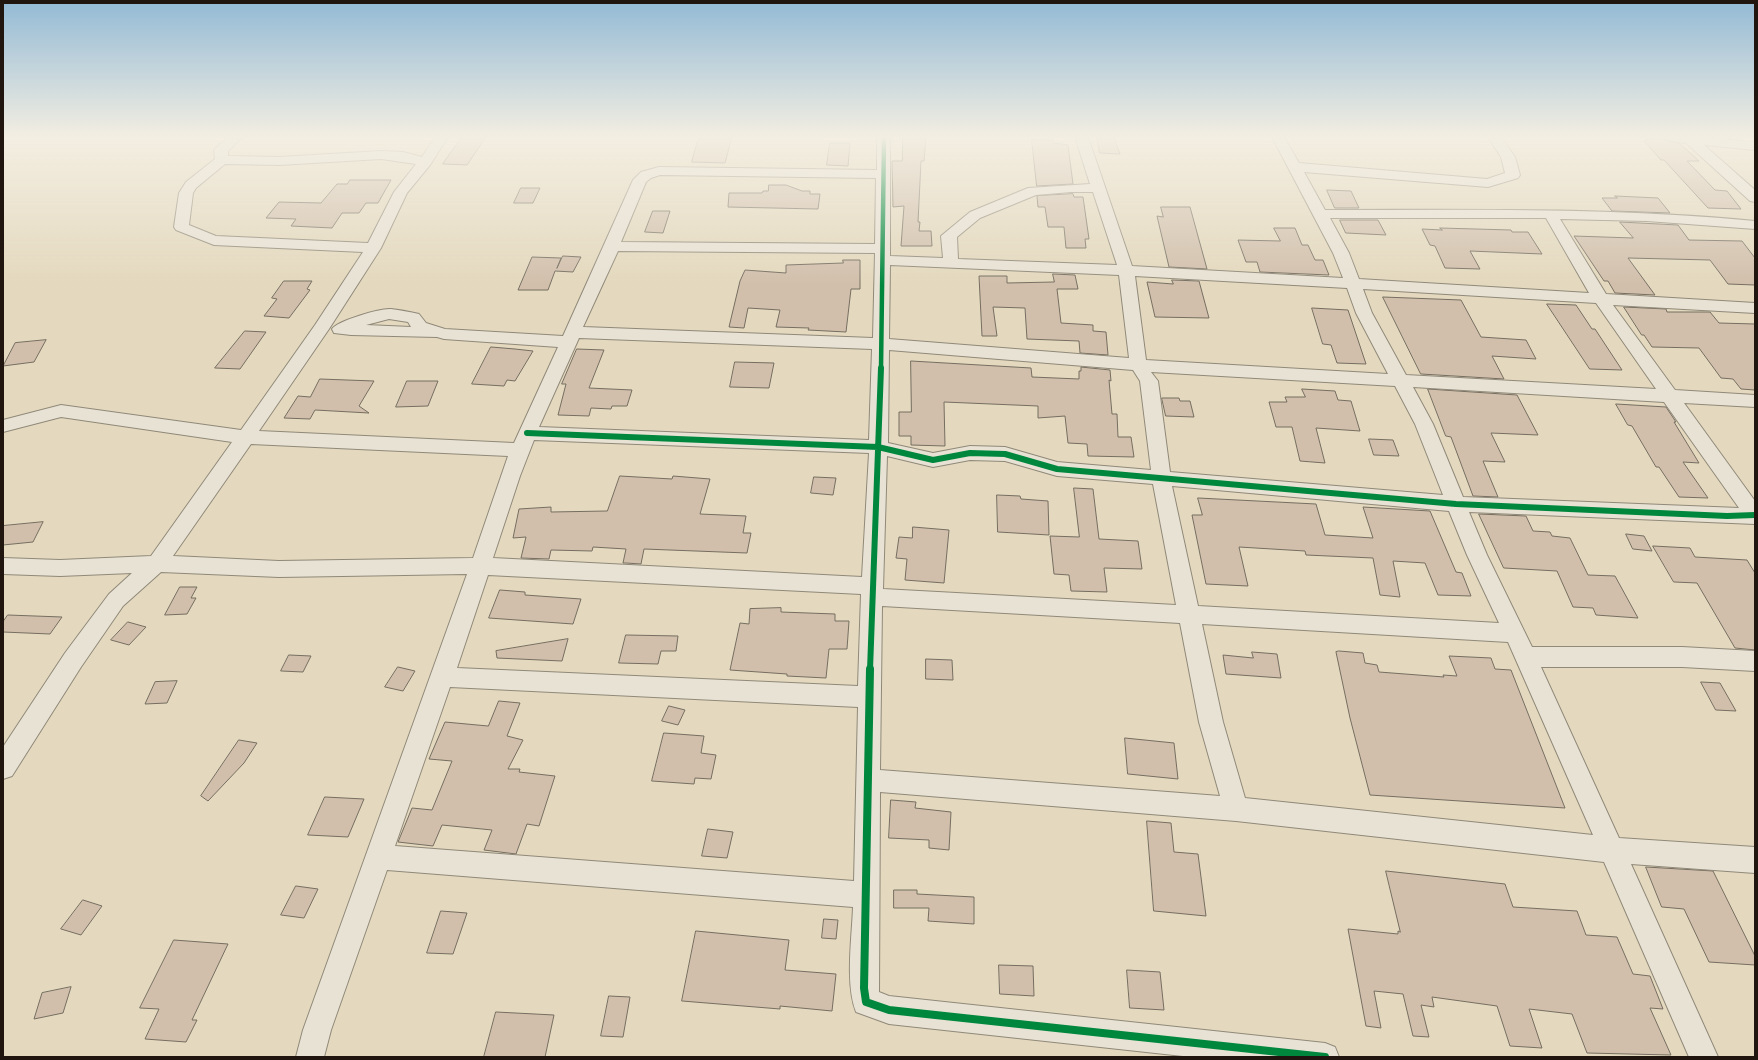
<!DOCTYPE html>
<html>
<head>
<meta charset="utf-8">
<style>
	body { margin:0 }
	#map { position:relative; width:1758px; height:1060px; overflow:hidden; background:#e4d9be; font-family:Alegreya,serif }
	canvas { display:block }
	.frame { position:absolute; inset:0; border:4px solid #20150f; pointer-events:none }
</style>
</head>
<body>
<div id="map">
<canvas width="1758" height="1060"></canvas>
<div class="frame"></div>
</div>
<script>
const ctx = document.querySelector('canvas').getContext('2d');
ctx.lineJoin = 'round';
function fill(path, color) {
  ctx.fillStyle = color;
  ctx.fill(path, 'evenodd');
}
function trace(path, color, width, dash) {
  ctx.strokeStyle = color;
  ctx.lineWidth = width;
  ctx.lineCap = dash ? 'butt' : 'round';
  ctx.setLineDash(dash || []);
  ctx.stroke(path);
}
const building = new Path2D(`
	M462,137H486L467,165L443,164Z
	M699,137H732L725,163L692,162Z
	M1097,137H1114L1120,154L1100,153Z
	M1655,137H1665L1667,141L1679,143L1699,161H1687L1715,190L1727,191L1741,209L1708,208L1664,160H1661L1644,141Z
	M903,138H926L924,161H921L918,222H920L919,231H931L932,246H901L904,206L893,207L892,161H902Z
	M1032,140H1053V143L1068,145L1073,184L1037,186Z
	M830,143H850L848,166L827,165Z
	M350,180H391L378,203H366L359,213H342L332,228L291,226L296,219L266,218L279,202L321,203L337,184H347Z
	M769,185H786L802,191H810V194H820L818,209L728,207L729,193H762L763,191H768Z
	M521,188H540L533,203H514Z
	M1327,190L1351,191L1359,208H1335Z
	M1073,194L1074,197H1083L1089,239H1085L1086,248H1066L1064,227H1048L1045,207H1038L1037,196Z
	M1615,196L1658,198L1670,213L1612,211L1602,198H1617Z
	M1161,207H1190L1207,269L1169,267L1157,216L1163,217Z
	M653,211H670L663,233L645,232Z
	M1340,220H1378L1386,235L1346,233Z
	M1620,222L1678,225L1689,240L1742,241L1755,258V285L1728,284L1710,260L1628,258L1655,295L1615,293L1608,281H1604L1574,236L1633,238Z
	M1274,228H1295L1302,245H1308L1315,260H1323L1329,275L1260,272L1257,262H1246L1238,240L1280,241Z
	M1440,228L1511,230L1512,232H1528L1542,254L1470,251L1480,269L1445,268L1435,246L1430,245L1422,229L1442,230Z
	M563,256L581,257L573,272L555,271L548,290H518L532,257L561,258L557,268Z
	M843,260H860V289H851L846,332L808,330L809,328L776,327L780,310L748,308L744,328L729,327L740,281L745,270L786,273V265L843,263Z
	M1053,274L1075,275L1078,289H1057L1061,323L1093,325V331L1106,332L1108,355L1080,353L1079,341L1027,339L1025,308L993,307L997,336H982L979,276H1007V283L1054,282Z
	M1172,280L1199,281L1209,318L1155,317L1147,282L1173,284Z
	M284,281H312L307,289L310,290L289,318L264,316L277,299L272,298Z
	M1383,297L1461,300L1481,337L1526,340L1536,359L1492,356L1504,379L1421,374Z
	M1547,304L1576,305L1592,329H1595L1622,370L1590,369Z
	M1624,307L1666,309L1667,312H1710L1719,323L1755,324V390L1741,389L1733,379L1721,378L1699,348L1652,347L1644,335H1642Z
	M1312,308L1348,310L1366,364L1337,363L1331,345L1323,344Z
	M245,331L266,332L240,369L215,368Z
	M46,340L34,362L3,366L15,343Z
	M491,347L515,349L533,351L515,381L507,380L504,386L472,384Z
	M577,349L604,350L589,388L632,390L627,406H612L611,409L591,408L589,416L558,415L566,384H562Z
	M911,361L1031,368L1032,377L1079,379V371H1081V367L1110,370L1111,381L1109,380L1112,414H1117L1118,437H1131L1134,457L1088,456L1087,444L1068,443L1065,416L1038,418V406L944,402L945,446L911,445V436H899V412H911Z
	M735,362L774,363L769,388L730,387Z
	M320,379L374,381L359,406L369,413L315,410L310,419L284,418L298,396L310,397Z
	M407,381H438L428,406L396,407Z
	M1302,389L1335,391L1338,400L1351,401L1360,431L1316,428L1325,463L1300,461L1292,427H1276L1269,402H1287L1285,397H1305Z
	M1428,389L1517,395L1538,435L1491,433L1505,462L1483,461L1498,497L1473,496L1451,437L1446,436Z
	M1162,398H1179L1180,401H1190L1194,417L1166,416Z
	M1616,404L1666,407L1676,422H1674L1699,463L1683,462L1708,498L1679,497L1659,467H1656L1632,426L1628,425Z
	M1369,439L1393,440L1399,456L1374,455Z
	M620,476L672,479L673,476L710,479L700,514L746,516L743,533H751L747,553L644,549L641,564L626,563H623L626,549L593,547L592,551L551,550L549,559L521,558L526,537L513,538L519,509L551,507V512L607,511Z
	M814,477L836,478L833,495L811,493Z
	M1074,488L1093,489L1099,539L1138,541L1142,569L1104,568L1107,592L1071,591L1069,575L1054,574L1050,536L1079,537Z
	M997,495L1020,496L1021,499L1048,501L1049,535L998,532Z
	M1198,498L1316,504L1325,535L1373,538L1363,507L1430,511L1456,572L1462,573L1471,596L1438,595L1425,563L1393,561L1400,597L1380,595L1373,558L1306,555L1305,551L1239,547L1248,586L1206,584L1192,515H1202Z
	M1479,514L1526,516L1533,531L1550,532L1552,536L1570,538L1588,575L1615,576L1638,618L1596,615L1593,608L1573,607L1557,571L1504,568Z
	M43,522L33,542L3,545V526Z
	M913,527L949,530L944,583L905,580L907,559L896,558L899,537L912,538Z
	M1626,534L1644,536L1652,551L1633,549Z
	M1653,546L1690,548L1695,557L1747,560L1755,573V650L1735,648L1697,583L1674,582Z
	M180,587H197L191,598H196L187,614L165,615Z
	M500,590L525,592V595L581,599L573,624L489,618Z
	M781,608V612L835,614V621H849L847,649H829L826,678L787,676V674L730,670L740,623L749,624L750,609Z
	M8,615L62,617L50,634L3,632V622Z
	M128,622L146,627L129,645L111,640Z
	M626,635L678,636L676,651H661L658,664L619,663Z
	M568,639L562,661L497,658L496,651Z
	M1339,651L1363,653L1365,663L1377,665L1379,672L1444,677L1443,675L1457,676L1449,656L1491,658L1495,669L1511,670L1565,808L1370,795L1350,718L1336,652Z
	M1252,652L1277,654L1281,678L1226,674L1223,655L1253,658Z
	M289,655L311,656L303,672L281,671Z
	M926,659L952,660L953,680L926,679Z
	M398,667L415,671L403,691L385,687Z
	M177,681L167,703L145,704L155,682Z
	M1701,682L1720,683L1736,711L1716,710Z
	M499,701L520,703L507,736L523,740L508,769H520L519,772L555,776L539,826L527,824L516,854L484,850L492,830L442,825L433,846L398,842L412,808L432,810L452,761L429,759L445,722L488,726Z
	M669,706L685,710L678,725L662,721Z
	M664,733L704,736L701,753L716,755L711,779L695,778L694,784L652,781Z
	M1125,738L1174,743L1178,779L1128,774Z
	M239,740L257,743L244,763L208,801L201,796Z
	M325,797L364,799L348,837L308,835Z
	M891,800L916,802L915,808L951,812L949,850L929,848V840L889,838Z
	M1147,821L1171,823L1174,852L1198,854L1206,916L1154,911Z
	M708,829L733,832L727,858L702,856Z
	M1646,867L1713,871L1755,956V965L1709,962L1684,909L1662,907Z
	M1386,871L1505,884L1513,907L1577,911L1586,935L1617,937L1633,974L1650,976L1663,1009L1650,1008L1671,1055L1587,1053L1572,1014L1529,1009L1542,1048L1510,1046L1497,1006L1432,997L1434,1007L1421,1005L1429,1037L1413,1036L1403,994L1374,991L1381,1028L1366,1026L1348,929L1398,934V931L1400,932Z
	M296,886L318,889L304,918L281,915Z
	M894,890H917V894L974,897V924L928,921L929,908H894Z
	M83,900L102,906L81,935L61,929Z
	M441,911L467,913L453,954L427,953Z
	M824,919L838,920L836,939L822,938Z
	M696,931L789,940L785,970L836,974L832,1011L780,1006V1009L682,1001Z
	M174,940L228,944L192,1020H197L186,1042L145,1039L159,1009L140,1008Z
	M999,965L1033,966L1034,996L1000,994Z
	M1127,970L1160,972L1164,1010L1130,1008Z
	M71,987L63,1013L34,1019L42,993Z
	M609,996L630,997L623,1037L601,1036Z
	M496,1012L554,1015L545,1057H484Z`);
fill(building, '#d1bfab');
trace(building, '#756e61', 1);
const minor = new Path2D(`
	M228,137H242L228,151V156L279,157L381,151L403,152L422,157L435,137H448L430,165L407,193L381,248L329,329L259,431L514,443L558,347L444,339L437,337L351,335L334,333L332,329C337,321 380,308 391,309C400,310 410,312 419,314L426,323L445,329L563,336L633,180L641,172L659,167L877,170V137H890V256L943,258L941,236L970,212L1028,188L1090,184L1075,137H1088L1132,266L1343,278L1333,253L1272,137H1284L1299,163L1487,179L1505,173L1501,157L1488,137H1501L1515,157L1520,175L1518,178L1488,187L1304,172L1325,210C1468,210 1612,207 1755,221V229L1647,221L1560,219L1606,294L1755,303V313L1613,305L1675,390L1755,395V407L1684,403L1755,501V524L1469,512L1487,555L1532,647H1682L1755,651V671L1682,667H1541L1619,838L1755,847V873L1631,864L1718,1057H1689L1604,862L1236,821L880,792L879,992L889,996L1325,1043L1335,1047L1339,1057H1192L889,1024L856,1012C845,984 852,937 853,907L387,870L331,1030L324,1057H296L303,1030L467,574L279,577L161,572L123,606L81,667L12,776L3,779V747L65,653L109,594L132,573L60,576L3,574V558L60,560L151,556L232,442L61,417L3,432V420L61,405L241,430L315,325L363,252L214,245L176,230L174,227L179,193L186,182L215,159L214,150ZM381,159L416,164L394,192L368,243L216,236L189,225L193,193L196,188L225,164L279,165ZM660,175L876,178L875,244L621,242L646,182L651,178ZM1071,192H1093L1117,265L958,259L957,237L980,218L1036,195ZM1330,218H1546L1589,293L1359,279L1349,253ZM618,251L875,253L873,338L583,327ZM890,265L1119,275L1129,358L889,339ZM1135,276L1347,288L1356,313L1388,374L1146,360ZM1363,289L1596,303L1656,389L1406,375L1372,313ZM389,319L408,322L411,327L366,325ZM579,338L872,349L869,440L539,427ZM889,350L1133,370L1140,381L1151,470L1057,462L1005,447L970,446L933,453L888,443ZM1151,372L1395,386L1415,424L1443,495L1170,472L1158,381ZM1413,387L1664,402L1739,508L1463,497L1433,424ZM534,440L869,453L862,577L493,558L520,476ZM251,444L508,456L473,558L279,561L173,556ZM887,456L933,467L970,460L1005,461L1057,476L1153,484L1176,605L883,589ZM1172,486L1449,511L1467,555L1499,623L1198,606ZM488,575L861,594L858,686L457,668ZM882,606L1180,623L1199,722L1220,796L880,770ZM1202,624L1508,642L1593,835L1245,798L1223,722ZM450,687L858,707L854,881L395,846Z
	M1666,137H1699L1755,142V150L1704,145L1755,190V202L1750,201L1686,143L1667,140Z`);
trace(minor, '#908979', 2);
fill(minor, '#e8e2d5');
trace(new Path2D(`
	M881,369L884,137`), '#00873e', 4.5);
trace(new Path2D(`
	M527,433L878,447L933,460L970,453L1005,454L1057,469L1456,504L1727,516L1755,515
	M870,670L881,368`), '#00873e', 6);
trace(new Path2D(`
	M870,669L864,988L866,1002L889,1010L1325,1057`), '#00873e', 8);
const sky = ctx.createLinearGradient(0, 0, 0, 285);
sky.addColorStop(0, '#93bad5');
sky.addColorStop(0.48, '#f3eee2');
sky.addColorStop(1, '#f3eee200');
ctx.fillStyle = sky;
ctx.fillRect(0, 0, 1758, 285);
</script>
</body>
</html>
